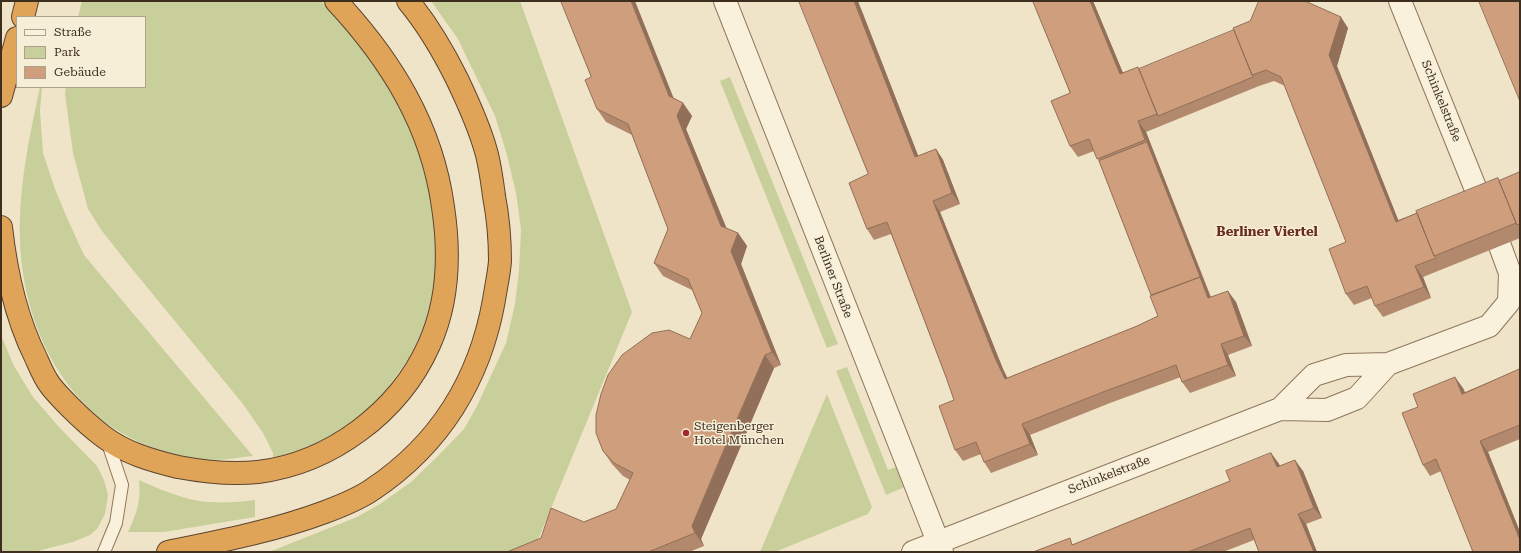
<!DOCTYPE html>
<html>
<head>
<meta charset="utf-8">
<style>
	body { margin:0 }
	#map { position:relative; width:1521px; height:553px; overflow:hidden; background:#f0e4c8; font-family:"Roboto Serif",serif }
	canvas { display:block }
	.frame { position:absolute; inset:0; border:2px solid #3d2e20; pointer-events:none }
	.legend { position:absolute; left:16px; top:16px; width:130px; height:72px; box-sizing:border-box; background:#f7eed8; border:1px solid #ada18e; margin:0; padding:5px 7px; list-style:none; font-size:12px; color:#3d2e20 }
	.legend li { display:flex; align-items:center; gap:8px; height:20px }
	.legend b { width:20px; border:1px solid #ada18e }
</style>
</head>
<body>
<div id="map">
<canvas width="1521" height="553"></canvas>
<div class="frame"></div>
<ul class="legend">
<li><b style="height:5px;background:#faf1dc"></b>Straße</li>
<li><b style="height:11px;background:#c9cf9b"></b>Park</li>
<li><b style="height:11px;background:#cf9f7d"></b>Gebäude</li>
</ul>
</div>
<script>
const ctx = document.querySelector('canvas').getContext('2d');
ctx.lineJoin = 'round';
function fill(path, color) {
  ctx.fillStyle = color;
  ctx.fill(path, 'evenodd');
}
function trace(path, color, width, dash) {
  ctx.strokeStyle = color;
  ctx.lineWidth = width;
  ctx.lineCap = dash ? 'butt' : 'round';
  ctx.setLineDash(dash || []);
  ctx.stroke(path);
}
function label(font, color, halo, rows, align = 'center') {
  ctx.font = font + ' "Roboto Serif",serif';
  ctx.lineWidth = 3;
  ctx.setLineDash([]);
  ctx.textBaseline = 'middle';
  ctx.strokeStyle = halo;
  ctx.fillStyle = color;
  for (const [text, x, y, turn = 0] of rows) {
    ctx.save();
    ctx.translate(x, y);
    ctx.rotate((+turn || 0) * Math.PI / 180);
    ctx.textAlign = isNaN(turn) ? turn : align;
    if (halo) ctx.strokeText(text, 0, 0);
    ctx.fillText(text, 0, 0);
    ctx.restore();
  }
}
fill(new Path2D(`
	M82,1H321L357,38L382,77L402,110L416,143L427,177L438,240L435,273L431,303L423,330L409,358L376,404L324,442L300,452L273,457V453L263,433L243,404L128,264L102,231L88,209L73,153L65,94L66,87H145V17H78Z
	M431,1H520L632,312L533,552H269L357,517L380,504L411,482L438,456L464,429L477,406L506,343L515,304L519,271L521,229L516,193L507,155L495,116L458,39Z
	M730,77L838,344L827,348L720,81Z
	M40,87H42L40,111L43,153L55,189L68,220L84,255L253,456C240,457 227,460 214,460C199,461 184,457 170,453C73,428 24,336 20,242C18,190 29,138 40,87Z
	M1,335L14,366L33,397L59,427L97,466L104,480L108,495L105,514L97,529L90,535L73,542L34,552H1Z
	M847,367L888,470L896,467L905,487L886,495L836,371Z
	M827,394L872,507L868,514L775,552H760Z
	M139,480C159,489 187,501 209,502C225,503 240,502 255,500V517L164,532H128C137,513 141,501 139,480Z`), '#c9cf9b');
const lane = new Path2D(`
	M104,552L116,523L122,485L107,440`);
const street = new Path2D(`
	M725,1L942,552
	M1400,1L1481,202
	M1280,409L1327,410L1357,398L1388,364
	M913,552L1280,409L1314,375L1346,365L1388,364L1489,326L1509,302L1510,273L1500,246`);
const highway = new Path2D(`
	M23,17L27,1
	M1,96L17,38
	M1,227C6,272 16,318 36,358C40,367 44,377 50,385C56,393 63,400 70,407C81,418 92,428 104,437C125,453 153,461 178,467C205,472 231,475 258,472C331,463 399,412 429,345C448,303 450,253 443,207C432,126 391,60 336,1
	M168,552C221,541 274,531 325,512C341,506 359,499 373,489C440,444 480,379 494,300C496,287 499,274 500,261C500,240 498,217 494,196C492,181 490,165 486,151C479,126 468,102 457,79C443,51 428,25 408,1`);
trace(lane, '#8d765c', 14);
trace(street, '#8d765c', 24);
trace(highway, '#5b4430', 24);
trace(lane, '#faf1dc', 12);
trace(street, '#faf1dc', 22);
trace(highway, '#e0a458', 22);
fill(new Path2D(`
	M1033,1H1093L1123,73L1139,69L1348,28L1337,66L1398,220L1417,213L1498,178L1499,181L1520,172V238L1423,277L1431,298L1383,317L1375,306L1372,298L1354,305L1346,294V242L1285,86L1274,81L1259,86L1146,132L1211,297L1236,302L1252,346L1228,355L1236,376L1190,393L1182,382L1181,377L1110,403L1030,435L1038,455L991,473L984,462L981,454L963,461L955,450L954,400L946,377L891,234L874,240L867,229L868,174L861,9L918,156L936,149L943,160L960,204L940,212L1003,369L1007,378L1137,326L1158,316L1151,295L1099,161L1094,151L1078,157L1070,146V93Z
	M591,77L674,98L683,103L692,116L686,129L726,228L738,233L747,246L741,264L781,365L774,368L738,453L701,539L704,546L689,552H507L616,509L630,480L623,476L612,464L603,451L690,339L702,313L692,290L663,276L654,263L668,229L632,135L606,122L597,109Z
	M1520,369V439L1488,452L1520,532V552L1441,471L1430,476L1423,465L1418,407L1463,388L1465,392Z
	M1271,453L1279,464L1280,466L1303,471L1322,518L1306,524L1317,552H1259L1254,540L1223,552H1033L1074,544L1230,481Z`), '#b2896c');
fill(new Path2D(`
	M631,1H635L678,109L669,96Z
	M854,1H858L923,168L915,157Z
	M1090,1H1093L1128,85L1120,74Z
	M1341,17L1348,28L1337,66L1403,232L1396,222L1329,55Z
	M683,103L692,116L686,129L731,239L721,226L677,116Z
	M1138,121L1146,132L1215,309L1208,298L1147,142Z
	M936,149L943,160L960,204L952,193Z
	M933,201L940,212L1003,369L1013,389L1005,379L995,358Z
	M738,233L747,246L741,264L781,365L772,352L731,251Z
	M1415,266L1423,277L1431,298L1424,287Z
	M1228,291L1236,302L1252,346L1244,336Z
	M1221,344L1228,355L1236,376L1228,365Z
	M765,355L774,368L701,539L704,546L695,533L692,526Z
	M1455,377L1463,388L1469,404L1462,394Z
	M1022,424L1030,435L1038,455L1030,444Z
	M1480,441L1488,452L1520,532V540Z
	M1271,453L1279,464L1285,478L1277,467Z
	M1295,460L1303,471L1322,518L1314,508Z
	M1298,514L1306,524L1317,552H1314Z`), '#916f58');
const building = new Path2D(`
	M561,1H631L669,96L683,103L677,116L721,226L738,233L731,251L772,352L765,355L728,440L692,526L695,533L648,552H507L541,538L551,508L584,522L616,509L633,473L614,463L603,451L596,433V415L601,394L608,375L622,355L652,333L669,330L690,339L702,313L688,279L654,263L668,229L628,124L597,109L585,80L591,77Z
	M799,1H854L915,157L936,149L952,193L933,201L995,358L1005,379L1137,326L1158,316L1150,296L1200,277L1208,298L1228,291L1244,336L1221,344L1228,365L1182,382L1176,365L1103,392L1022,424L1030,444L984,462L976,442L955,450L939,406L954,400L946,377L887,222L867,229L849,183L868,174Z
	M1033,1H1090L1120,74L1138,67L1157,114L1138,121L1145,140L1097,159L1089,139L1070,146L1051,101L1070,93Z
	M1259,1H1305L1341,17L1329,55L1396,222L1417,213L1434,256L1436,258L1415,266L1424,287L1375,306L1367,286L1346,294L1329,249L1346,242L1281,77L1266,70L1252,75L1233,28L1250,21Z
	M1479,1H1520V101Z
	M1234,30L1252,75L1253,77L1158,116L1139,69Z
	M1147,142L1201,279L1200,277L1151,295L1099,161Z
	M1520,172V224L1517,225L1499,181Z
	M1498,178L1516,223L1434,256L1416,211Z
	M1520,369V425L1480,441L1520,540V552H1473L1436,459L1423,465L1402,413L1418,407L1413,394L1455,377L1462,394Z
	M1271,453L1277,467L1295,460L1314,508L1298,514L1314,552H1259L1250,528L1188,552H1033L1070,538L1072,545L1230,481L1226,471Z`);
fill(building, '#cf9f7d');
trace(building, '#916f58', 1);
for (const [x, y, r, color] of [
	[686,433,4,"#9e2a2b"]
]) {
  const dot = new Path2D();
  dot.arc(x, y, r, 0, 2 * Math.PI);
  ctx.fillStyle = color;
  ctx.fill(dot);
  trace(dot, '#f7eed8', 1.5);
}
label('12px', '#3d2e20', '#f7eed8', [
	["Schinkelstraße",1441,101,68],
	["Berliner Straße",833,277,69],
	["Schinkelstraße",1109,475,-21]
]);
label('12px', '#3d2e20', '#f7eed8', [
	["Steigenberger",694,426],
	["Hotel München",694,440]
], 'left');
label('bold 13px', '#6b2e1e', '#f7eed8', [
	["Berliner Viertel",1267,232]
]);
</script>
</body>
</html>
